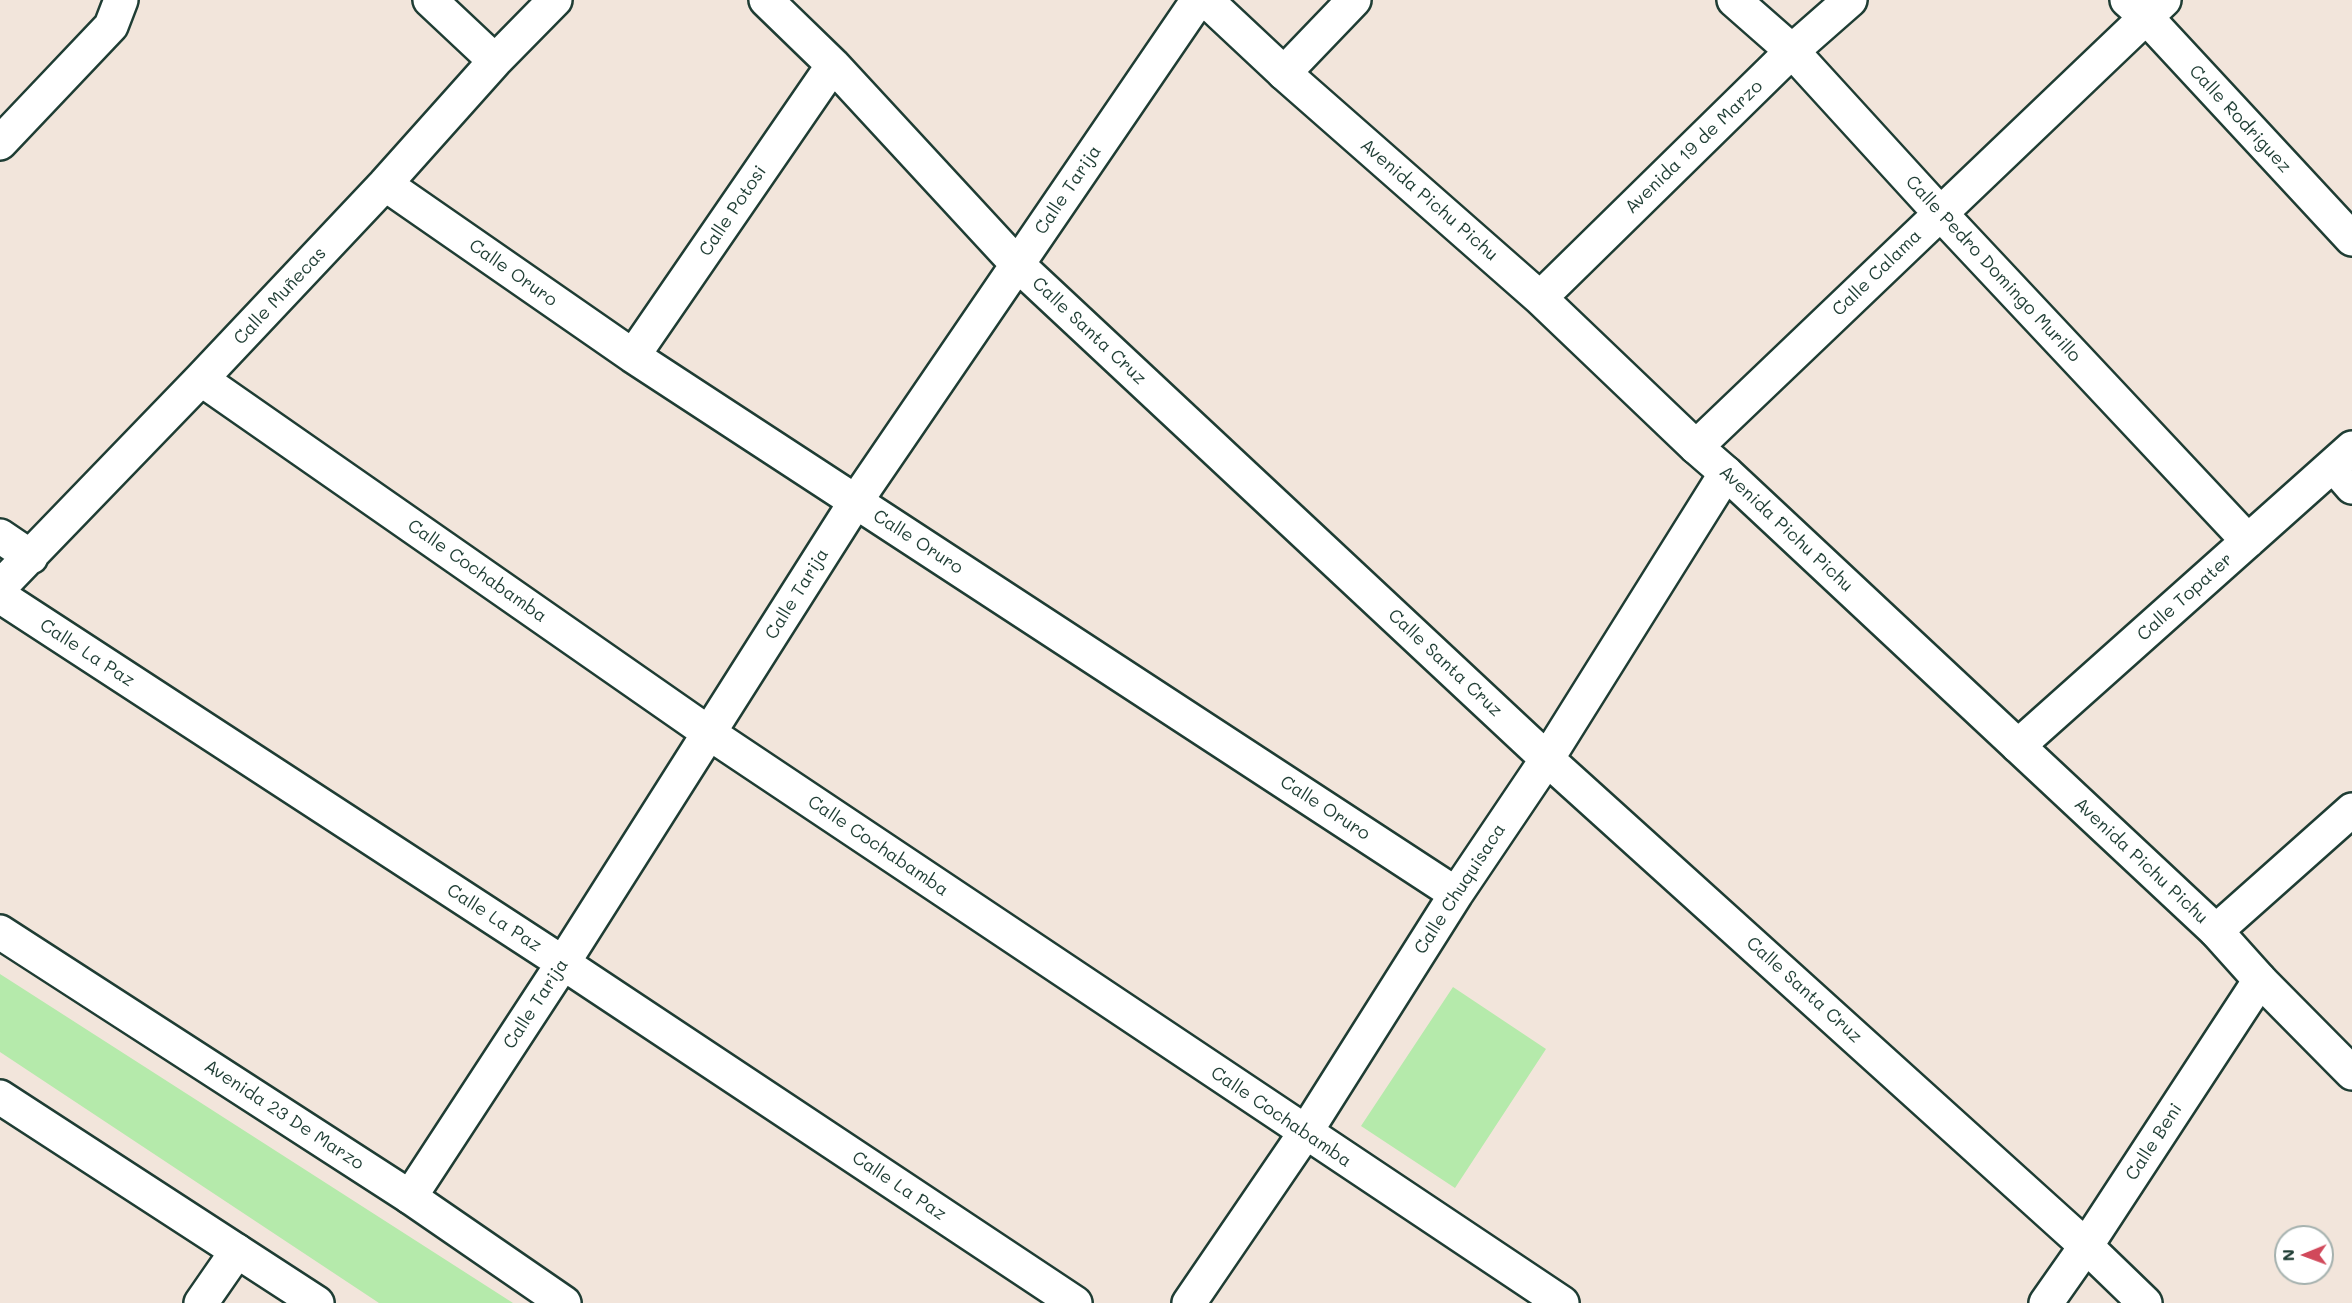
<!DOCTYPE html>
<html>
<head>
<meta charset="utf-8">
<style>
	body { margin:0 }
	#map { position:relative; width:2352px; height:1303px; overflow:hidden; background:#f2e5db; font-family:Mali,sans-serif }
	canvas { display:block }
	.north { position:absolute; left:2274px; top:1225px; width:60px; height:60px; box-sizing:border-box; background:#fff; border:2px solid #a5b1ae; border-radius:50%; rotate:269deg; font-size:16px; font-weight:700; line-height:24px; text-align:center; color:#1f3d34 }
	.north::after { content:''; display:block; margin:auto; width:21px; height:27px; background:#d1495b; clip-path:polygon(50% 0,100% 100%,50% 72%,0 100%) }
</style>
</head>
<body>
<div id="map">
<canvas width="2352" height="1303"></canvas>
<div class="north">N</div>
</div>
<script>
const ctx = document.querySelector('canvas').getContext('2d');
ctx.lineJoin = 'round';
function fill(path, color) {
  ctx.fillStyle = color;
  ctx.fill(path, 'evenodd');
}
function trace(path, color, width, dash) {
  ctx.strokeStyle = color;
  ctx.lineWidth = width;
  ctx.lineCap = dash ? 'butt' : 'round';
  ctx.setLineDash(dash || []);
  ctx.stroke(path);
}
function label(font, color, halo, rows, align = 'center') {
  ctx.font = font + ' Mali,sans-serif';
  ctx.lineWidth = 4.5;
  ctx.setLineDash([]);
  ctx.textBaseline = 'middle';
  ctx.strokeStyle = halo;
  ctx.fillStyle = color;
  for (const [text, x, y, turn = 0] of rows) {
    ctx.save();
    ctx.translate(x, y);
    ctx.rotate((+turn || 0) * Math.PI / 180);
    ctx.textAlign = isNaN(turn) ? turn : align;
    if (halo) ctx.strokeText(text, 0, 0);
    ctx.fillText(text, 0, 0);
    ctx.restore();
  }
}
fill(new Path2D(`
	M0,974L513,1303H379L0,1052Z
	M1453,987L1546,1049L1455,1188L1361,1126Z`), '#b5eaab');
const minor = new Path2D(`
	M430,0L495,61
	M766,0L833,65L1017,264L1547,759L2086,1246L2145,1303
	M1734,0L1792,51L1940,213L2248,541
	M2127,0L2146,17L2352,239
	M1284,73L1354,0
	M0,143L111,26L121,0
	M385,184L633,356L1456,894
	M633,356L833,65
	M201,379L709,733L1562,1303
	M1696,447L2164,0
	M2333,465L2352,487
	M0,536L31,557
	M0,587L201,379L385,184L495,61L555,0
	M0,596L563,963L1075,1303
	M2018,746L2352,448
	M2216,931L2352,810
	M410,1197L563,963L856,501L1198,0
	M201,1303L237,1251
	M1189,1303L1305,1133L1456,894L1547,759L1726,473
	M2046,1303L2086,1246L2260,980`);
const tertiary = new Path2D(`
	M1206,0L1284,73L1540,298L1696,447L1726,473L2216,931L2260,980L2352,1073
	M1540,298L1792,51L1850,0
	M0,932L410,1197L564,1303
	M0,1097L317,1303`);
trace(minor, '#1f3d34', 38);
trace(tertiary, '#1f3d34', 38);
trace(minor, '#fff', 33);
trace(tertiary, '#fff', 33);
label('18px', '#1f3d34', '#fff', [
	["Calle Rodriguez",2240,119,47],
	["Avenida 19 de Marzo",1694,147,-44],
	["Calle Tarija",1068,190,-56],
	["Avenida Pichu Pichu",1429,200,41],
	["Calle Potosi",733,211,-56],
	["Calle Pedro Domingo Murillo",1993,269,47],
	["Calle Oruro",513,273,35],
	["Calle Calama",1877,273,-44],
	["Calle Muñecas",280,296,-47],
	["Calle Santa Cruz",1089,331,43],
	["Avenida Pichu Pichu",1786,529,43],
	["Calle Oruro",918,542,33],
	["Calle Cochabamba",477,571,35],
	["Calle Tarija",797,594,-58],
	["Calle Topater",2185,597,-42],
	["Calle La Paz",87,653,33],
	["Calle Santa Cruz",1445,663,43],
	["Calle Oruro",1325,808,33],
	["Calle Cochabamba",878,846,34],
	["Avenida Pichu Pichu",2141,861,43],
	["Calle Chuquisaca",1460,889,-57],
	["Calle La Paz",494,918,33],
	["Calle Santa Cruz",1804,990,42],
	["Calle Tarija",536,1004,-57],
	["Avenida 23 De Marzo",284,1115,33],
	["Calle Cochabamba",1281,1117,34],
	["Calle Beni",2154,1142,-57],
	["Calle La Paz",899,1186,34]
]);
</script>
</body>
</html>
